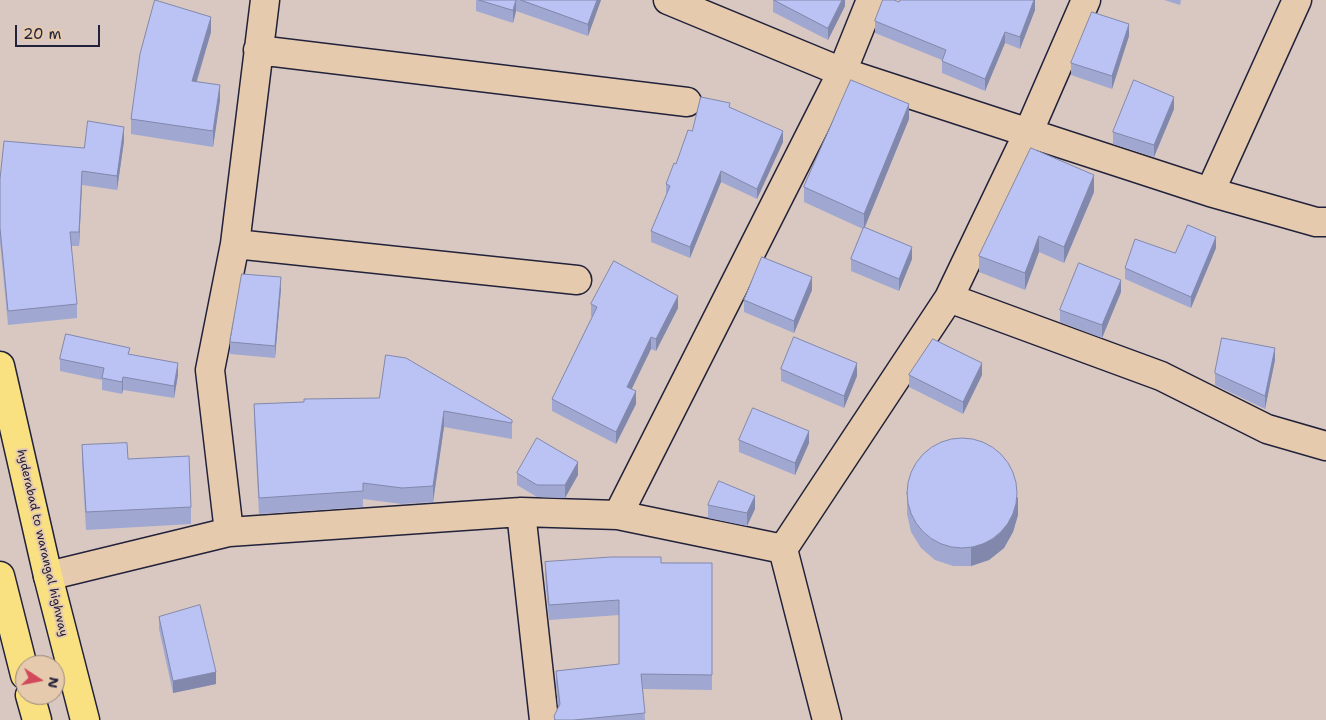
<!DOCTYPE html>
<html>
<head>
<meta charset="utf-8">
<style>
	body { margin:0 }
	#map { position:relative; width:1326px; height:720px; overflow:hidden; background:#d9c8c2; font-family:"Shantell Sans",sans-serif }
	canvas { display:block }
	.north { position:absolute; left:15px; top:655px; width:50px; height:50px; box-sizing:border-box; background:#e6caad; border:1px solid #98877f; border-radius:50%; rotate:101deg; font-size:14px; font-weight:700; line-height:20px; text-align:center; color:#22223b }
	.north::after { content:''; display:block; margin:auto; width:18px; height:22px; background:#d1495b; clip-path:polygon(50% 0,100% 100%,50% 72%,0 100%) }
	.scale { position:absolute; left:15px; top:25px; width:85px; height:22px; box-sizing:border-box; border:2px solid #22223b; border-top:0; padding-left:6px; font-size:15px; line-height:18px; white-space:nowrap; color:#22223b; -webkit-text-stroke:4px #e6caad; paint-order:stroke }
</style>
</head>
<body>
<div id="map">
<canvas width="1326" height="720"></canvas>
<div class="north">N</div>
<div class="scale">20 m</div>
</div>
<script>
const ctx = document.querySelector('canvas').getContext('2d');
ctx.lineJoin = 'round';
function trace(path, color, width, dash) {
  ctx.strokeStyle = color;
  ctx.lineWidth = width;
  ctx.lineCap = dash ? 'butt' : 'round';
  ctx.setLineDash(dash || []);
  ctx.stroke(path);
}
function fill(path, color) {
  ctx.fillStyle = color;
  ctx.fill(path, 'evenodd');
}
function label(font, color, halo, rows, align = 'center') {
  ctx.font = font + ' "Shantell Sans",sans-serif';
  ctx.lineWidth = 4;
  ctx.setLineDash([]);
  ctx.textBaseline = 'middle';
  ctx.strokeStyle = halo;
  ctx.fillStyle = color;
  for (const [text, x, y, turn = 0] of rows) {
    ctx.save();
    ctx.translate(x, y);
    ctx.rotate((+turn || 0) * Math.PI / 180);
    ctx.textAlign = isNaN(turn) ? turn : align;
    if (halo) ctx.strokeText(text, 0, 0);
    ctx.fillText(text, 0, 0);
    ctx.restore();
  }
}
const street = new Path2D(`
	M668,0L842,72L1210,192L1316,222H1326
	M258,50L687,102
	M1210,192L1297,0
	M235,244L577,280
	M949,298L1029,131L1086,0
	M521,512L544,720
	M618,515L842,72L871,0
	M229,532L210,370L235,244L265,0
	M783,549L949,298L1161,376L1267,429L1326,446
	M48,576L229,532L521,512L618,515L783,549L827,720`);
const primary = new Path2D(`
	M0,366L48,576L85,720
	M0,576L25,675
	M30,695L37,720`);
trace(street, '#22223b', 31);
trace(primary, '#22223b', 31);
trace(street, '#e6caad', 28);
trace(primary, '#f9e181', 28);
fill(new Path2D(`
	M476,0H601L588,36L516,11L513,23L476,11Z
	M773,0H845V6L828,40L773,12Z
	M1035,0V10L1020,49L1005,43L985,91L942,73V60L875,33V21Z
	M1164,0H1181L1180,5Z
	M211,32L197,82L220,100L213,147L131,134V119Z
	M1129,36L1112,89L1071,75V63Z
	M730,107L783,142L757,199L721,182L690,258L651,242V231L666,195V184L692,131Z
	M1174,109L1154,157L1113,144V132Z
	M909,119L865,227L912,259L899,291L851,271V259L863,229L804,202V187Z
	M124,141L117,190L82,185L79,246H71L77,304V318L8,325L0,242V179L84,148Z
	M1094,192L1064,263L1039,252L1025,290L979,272V256Z
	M1216,248L1191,308L1125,279V268L1175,253Z
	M281,289L275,358L230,354V342Z
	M812,290L794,333L744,312V300Z
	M1121,292L1102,338L1060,322V310Z
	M591,304L678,308L656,351L651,349L631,389L636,404L616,444L552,411V399L592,317L591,316Z
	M130,354L178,375L174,398L123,390L122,394L102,390V380L60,371V359Z
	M1275,360L1265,409L1215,385V373Z
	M781,369L857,376L844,408L781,381Z
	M909,375H982L963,414L909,387Z
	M379,398L512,420V439L444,427L433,502L402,504L363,499V507L259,514L254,420V404L304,402Z
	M739,440L809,443L795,475L739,452Z
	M82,445L128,459L191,507V524L86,530L82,463Z
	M517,473L578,475L565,498L537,497L517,485Z
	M907,496L1018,515L1013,532L1004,548L989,560L971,566H953L935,560L921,548L911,532L907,514Z
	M708,505L755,509L747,526L708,518Z
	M545,562L712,563V690L643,689L645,720H554L558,707L556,686V671L619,664V615L549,620L545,577Z
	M159,617L216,684L173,693L159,629Z`), '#a0a8d2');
fill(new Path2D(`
	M516,0V11L513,23V10Z
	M597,0H601L588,36V24Z
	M842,0H845V6L828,40V28Z
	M1034,0H1035V10L1020,49V37Z
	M211,17V32L192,96V81Z
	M1129,24V36L1112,89V76Z
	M1005,32V43L985,91V79Z
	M220,85V100L213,147V131Z
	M1174,97V109L1154,157V145Z
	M909,104V119L864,229V214Z
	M124,127V141L117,190V176Z
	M783,131V142L757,199V189Z
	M82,171V185L79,246V232Z
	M721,171V182L690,258V247Z
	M1094,175V192L1064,263V247Z
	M1039,236V252L1025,290V273Z
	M1216,237V248L1191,308V297Z
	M912,247V259L899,291V279Z
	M281,277V289L275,358V346Z
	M812,277V290L794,333V321Z
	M1121,280V292L1102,338V325Z
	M678,296V308L656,351V339Z
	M651,337V349L627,399V387Z
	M1275,348V360L1265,409V396Z
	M178,363V375L174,398V386Z
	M857,363V376L844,408V396Z
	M982,363V375L963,414V402Z
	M123,377V390L122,394V382Z
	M636,391V404L616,444V432Z
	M444,411V427L433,502V486Z
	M809,431V443L795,475V463Z
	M578,462V475L565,498V485Z
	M755,496V509L747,526V513Z
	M1018,497V515L1013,532L1004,548L989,560L971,566V548Z
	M216,672V684L173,693V681Z`), '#8288ab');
const building = new Path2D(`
	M155,0L211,17L192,81L220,85L213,131L131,119L140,54Z
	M479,0H516L513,10Z
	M521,0H597L588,24Z
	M774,0H842L828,28Z
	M883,0H894L899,2L900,0H1034L1020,37L1005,32L985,79L942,61L946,50L875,21Z
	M1092,12L1129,24L1112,76L1071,63Z
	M851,80L909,104L864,214L804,187Z
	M1134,80L1174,97L1154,145L1113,132Z
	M701,97L730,103L729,107L783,131L757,189L721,171L690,247L651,231L670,186L666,184L674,163L676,164L688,130L692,131Z
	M88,121L124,127L117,176L82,171L79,232H70L77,304L8,311L0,228V179L4,141L84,148Z
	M1031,148L1094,175L1064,247L1039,236L1025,273L979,256Z
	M1188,225L1216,237L1191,297L1125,268L1135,239L1175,253Z
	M864,227L912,247L899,279L851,259Z
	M762,257L812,277L794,321L744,300Z
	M614,261L678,296L656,339L651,337L627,387L636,391L616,432L552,399L597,307L591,304Z
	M1079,263L1121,280L1102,325L1060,310Z
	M242,274L281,277L275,346L230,342Z
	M66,334L130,348L128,354L178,363L174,386L123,377L122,382L102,378L104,368L60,359Z
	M794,337L857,363L844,396L781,369Z
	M1222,338L1275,348L1265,396L1215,373Z
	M933,339L982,363L963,402L909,375Z
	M386,355L406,358L512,420V423L444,411L433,486L402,488L363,483V491L259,498L254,404L304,402V399L379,398Z
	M753,408L809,431L795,463L739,440Z
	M907 493a55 55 0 1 1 110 0a55 55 0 1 1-110 0Z
	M537,438L578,462L565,485H537L517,473Z
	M127,443L128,459L189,456L191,507L86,512L82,445Z
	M719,481L755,496L747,513L708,505Z
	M611,557H661V563H712V675L641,674L645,713L574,720H555L554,716L560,704L556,671L619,664V600L549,605L545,562Z
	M200,605L216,672L173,681L159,617Z`);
fill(building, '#bac3f4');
trace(building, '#8288ab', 1);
label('12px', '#22223b', '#e6caad', [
	["hyderabad to warangal highway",42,543,77]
]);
</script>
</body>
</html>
